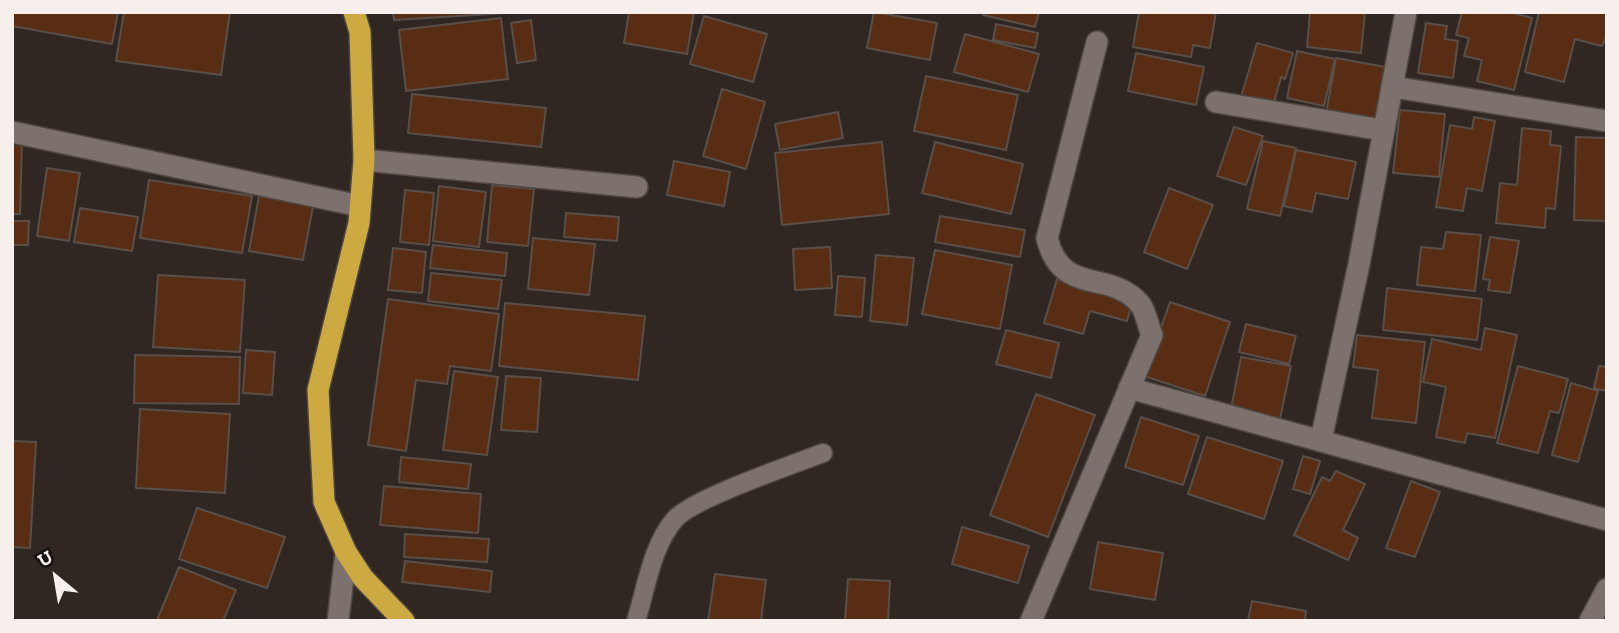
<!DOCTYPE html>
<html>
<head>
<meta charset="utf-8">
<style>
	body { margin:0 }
	#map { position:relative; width:1619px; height:633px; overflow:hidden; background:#302722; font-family:"Zilla Slab",serif }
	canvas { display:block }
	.frame { position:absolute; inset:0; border:14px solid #f6efec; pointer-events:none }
	.north { position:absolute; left:21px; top:542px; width:70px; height:70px; -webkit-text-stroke:5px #15110f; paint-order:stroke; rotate:330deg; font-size:19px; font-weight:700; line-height:28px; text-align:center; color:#f6efec }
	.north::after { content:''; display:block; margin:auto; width:24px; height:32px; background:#f6efec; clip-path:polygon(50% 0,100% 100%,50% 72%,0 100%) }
</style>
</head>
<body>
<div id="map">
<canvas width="1619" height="633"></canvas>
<div class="frame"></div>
<div class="north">U</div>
</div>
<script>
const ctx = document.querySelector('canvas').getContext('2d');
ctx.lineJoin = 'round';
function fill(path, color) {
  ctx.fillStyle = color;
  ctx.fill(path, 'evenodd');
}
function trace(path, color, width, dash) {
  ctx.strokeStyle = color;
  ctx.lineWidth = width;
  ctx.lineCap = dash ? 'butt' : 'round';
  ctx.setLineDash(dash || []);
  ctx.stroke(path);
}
const building = new Path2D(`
	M12,12H118L112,44L12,26Z
	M124,12H230L221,75L116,61Z
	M393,12H507V13L394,20Z
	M629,12H694L687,54L624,43Z
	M874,12L937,23L930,60L867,48Z
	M984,12H1039L1035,27L983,15Z
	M1139,12H1216L1210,48L1193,45L1191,57L1133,47Z
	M1310,12H1365L1361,53L1307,47Z
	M1462,12H1510L1532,18L1514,90L1477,81L1482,60L1464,56L1469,38L1456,35Z
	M1539,12H1607V35L1602,46L1575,39L1564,82L1525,72Z
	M704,16L767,34L753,82L690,64Z
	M501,18L508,79L406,91L399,30Z
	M531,20L536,60L517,63L511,23Z
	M1426,23L1447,26L1445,39L1458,41L1453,78L1418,73Z
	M996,24L1038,33L1035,48L993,40Z
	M965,34L1039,54L1028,92L954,72Z
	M1257,43L1293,53L1285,79L1281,77L1273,106L1241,97Z
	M1297,51L1335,59L1324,106L1287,98Z
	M1136,53L1204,67L1196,105L1128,91Z
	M1336,58L1385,67L1376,122L1326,114Z
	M926,76L1018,95L1006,150L914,131Z
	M722,89L765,102L746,169L703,156Z
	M412,94L546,108L541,147L408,133Z
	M1400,110L1445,114L1439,177L1393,173Z
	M838,112L843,138L780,150L775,124Z
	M1474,117L1495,121L1482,191L1467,188L1463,211L1436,207L1450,125L1472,129Z
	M1234,127L1263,136L1246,185L1217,176Z
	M1522,128L1551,131L1550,145L1561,146L1555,209L1546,208L1545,228L1496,223L1500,183L1517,185Z
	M1576,137L1607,138V221L1574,220Z
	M1263,141L1296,148L1280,216L1247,209Z
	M12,142H22L20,214H12Z
	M882,142L889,214L782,225L775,153Z
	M935,142L1023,164L1011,214L922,193Z
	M1296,150L1356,162L1348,199L1316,193L1312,212L1284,206Z
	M674,161L730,172L724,206L667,195Z
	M47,168L80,173L69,241L37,236Z
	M149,180L252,196L242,253L140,238Z
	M492,185L534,189L528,246L487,242Z
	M439,186L486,192L479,247L433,241Z
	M1169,188L1213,205L1187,269L1144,252Z
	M405,190L434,193L429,245L400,242Z
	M259,196L313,206L303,260L249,251Z
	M80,208L138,217L132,251L74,242Z
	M566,213L619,217L617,241L564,237Z
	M940,216L1025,230L1020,257L935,242Z
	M12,221H29L28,245H12Z
	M1446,232L1481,235L1475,291L1417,285L1421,247L1443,249Z
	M1490,237L1519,241L1510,293L1488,290L1490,280L1483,279Z
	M533,238L595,244L589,295L528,289Z
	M433,245L507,253L505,276L430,268Z
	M830,247L832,288L795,290L793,249Z
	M393,248L426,252L422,293L388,290Z
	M935,250L1012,265L1000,329L922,314Z
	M876,255L914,258L907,325L870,321Z
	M431,273L502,280L498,309L428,301Z
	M158,275L245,280L240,352L153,347Z
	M838,276L865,278L862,317L835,315Z
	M1057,279L1133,301L1127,321L1090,311L1083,334L1044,323Z
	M1387,288L1482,299L1477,340L1383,330Z
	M388,299L499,314L491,371L450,366L447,384L416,380L406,451L368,445Z
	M1170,302L1230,322L1205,396L1144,376Z
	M505,303L645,316L638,380L499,366Z
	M1246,324L1296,336L1289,364L1239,352Z
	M1485,328L1517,335L1495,438L1467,433L1465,443L1436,437L1446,387L1423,382L1432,339L1481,350Z
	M1006,330L1059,343L1051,378L996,364Z
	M1357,335L1425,342L1416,423L1372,418L1378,370L1353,367Z
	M246,350L275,352L272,395L243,393Z
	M135,355L240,357L239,404L134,403Z
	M1241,357L1291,366L1280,419L1231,409Z
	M1518,366L1568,379L1559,413L1550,411L1538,453L1497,443Z
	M1599,366L1607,367V391L1594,388Z
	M454,371L498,377L487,455L443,450Z
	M506,376L541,378L537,432L501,430Z
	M1571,383L1598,391L1578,462L1552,455Z
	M1036,394L1095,415L1048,537L990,515Z
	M140,409L230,414L225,493L136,488Z
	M1141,417L1199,436L1183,485L1125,467Z
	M1207,437L1283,461L1264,519L1188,494Z
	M12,441L36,442L30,548L12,547Z
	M1303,456L1320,461L1310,494L1293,489Z
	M401,457L471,464L468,489L399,482Z
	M1336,471L1365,484L1343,530L1358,538L1348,560L1294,535L1322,477L1330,481Z
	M1411,481L1440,492L1415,557L1386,548Z
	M384,486L481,494L478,533L380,525Z
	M197,508L285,537L267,588L179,559Z
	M962,527L1029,546L1018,583L952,564Z
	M405,534L489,539L487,562L404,557Z
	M1098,542L1163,553L1155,600L1090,589Z
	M405,561L492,571L490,592L402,582Z
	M179,567L236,590L223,621L157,620Z
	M715,574L766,580L761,621H708Z
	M848,579L890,581L888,621H845Z
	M1252,601L1306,611L1305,621H1248Z`);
fill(building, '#592d14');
trace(building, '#594f49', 2);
const lane = new Path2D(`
	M636,621C646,589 652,545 675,519C694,498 792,465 823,453`);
const street = new Path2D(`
	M1393,87L1607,121
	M1216,102L1382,130
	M12,132L360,206
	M364,160L637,187
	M1129,388L1607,520
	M1321,440L1359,264L1406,12
	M338,621L346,552
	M1031,621L1152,335C1148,326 1146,312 1140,304C1109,268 1062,298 1047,238L1097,42
	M1590,621L1607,589`);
const highway = new Path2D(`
	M354,12L360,32L364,160L359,223L318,390L324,502L346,552L363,578L404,621`);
trace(lane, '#4d4641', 21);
trace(street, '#4d4641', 24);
trace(highway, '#4d4641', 24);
trace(lane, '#7c716c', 18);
trace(street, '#7c716c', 21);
trace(highway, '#ccaa41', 21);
</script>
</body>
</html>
